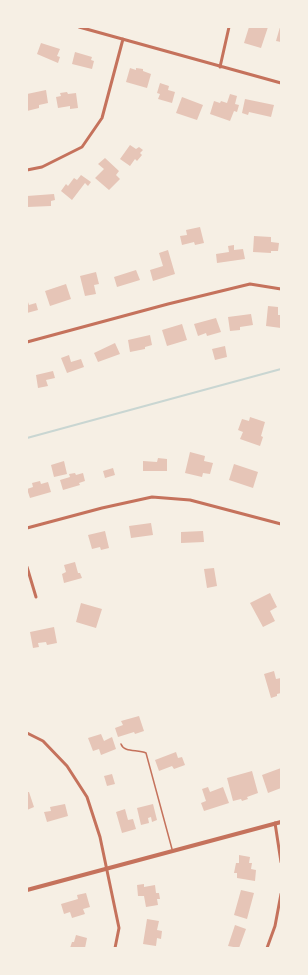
<!DOCTYPE html>
<html>
<head>
<meta charset="utf-8">
<style>
	body { margin:0 }
	#map { position:relative; width:308px; height:975px; overflow:hidden; background:#f6efe4; font-family:"IBM Plex Serif",serif }
	canvas { display:block }
	.frame { position:absolute; inset:0; border:28px solid #f6efe4; pointer-events:none }
</style>
</head>
<body>
<div id="map">
<canvas width="308" height="975"></canvas>
<div class="frame"></div>
</div>
<script>
const ctx = document.querySelector('canvas').getContext('2d');
ctx.lineJoin = 'round';
function trace(path, color, width, dash) {
  ctx.strokeStyle = color;
  ctx.lineWidth = width;
  ctx.lineCap = dash ? 'butt' : 'round';
  ctx.setLineDash(dash || []);
  ctx.stroke(path);
}
function fill(path, color) {
  ctx.fillStyle = color;
  ctx.fill(path, 'evenodd');
}
trace(new Path2D(`
	M27,438L281,369`), '#c9d6d2', 2);
fill(new Path2D(`
	M249,27H268L261,48L244,43Z
	M280,27H281V42L276,41Z
	M41,43L60,49L57,56L60,57L58,63L37,54Z
	M75,52L92,57L91,60L94,61L92,69L72,64Z
	M130,68L136,70V68L143,69V71L151,74L147,88L126,82Z
	M160,83L169,86L168,90L175,92L172,103L158,99L160,94L157,93Z
	M46,90L48,103L39,105V108L27,111V94Z
	M67,92L68,94L76,93L78,108L70,109V106L58,108L56,97L61,96L60,93Z
	M230,94L237,96L235,104L239,105L237,112L234,111L230,121L210,114L214,101L220,103L221,101L227,103Z
	M182,97L203,105L197,120L176,113Z
	M245,99L274,105L271,117L249,112L248,115L242,113Z
	M130,145L136,149L139,147L143,150L140,153L142,155L137,161L135,159L130,166L120,159Z
	M105,158L119,171L116,175L120,179L109,190L95,178L104,169L98,164Z
	M81,175L91,182L88,186L85,183L72,200L61,191L66,184L68,186L74,178L77,180Z
	M54,194L55,200L51,201V206L27,207V196Z
	M200,227L204,243L195,245L194,242L182,245L180,236L187,235L186,230Z
	M254,236L271,237V242L279,243L278,251H271V253L253,252Z
	M234,245V250L243,249L245,259L217,263L216,254L229,252L228,246Z
	M168,250L175,274L153,281L150,270L163,266L159,253Z
	M136,270L140,280L117,287L114,277Z
	M96,272L99,284L94,285L96,294L85,296L80,276Z
	M66,284L71,299L50,306L45,291Z
	M27,299L29,305L36,303L38,310L27,313Z
	M268,306L278,307V315H281V328L266,326Z
	M251,314L253,325L240,327V330L230,331L228,317Z
	M216,318L221,332L207,336L206,333L198,336L194,324Z
	M182,324L187,340L167,346L162,330Z
	M150,335L152,345L145,347V349L130,352L128,340Z
	M115,343L120,354L98,362L94,353Z
	M225,346L227,357L215,360L212,349Z
	M69,355L71,362L81,359L84,367L67,373L61,358Z
	M53,371L55,378L46,380L48,386L38,388L36,375Z
	M250,417L265,422L261,436L263,437L260,446L240,439L243,432L238,430L242,419L249,421Z
	M190,452L205,456L204,461L213,463L210,474L203,473L202,477L185,473Z
	M158,458L167,459V471H143V461L157,462Z
	M64,461L67,474L54,477L51,465Z
	M234,464L258,472L253,488L229,480Z
	M113,468L115,475L105,478L103,471Z
	M75,473L76,475L83,473L85,481L79,483L80,485L63,490L60,480L70,477L69,474Z
	M40,481L41,484L48,482L51,492L30,498L27,489L33,487L32,483Z
	M151,523L153,535L131,538L129,526Z
	M105,531L109,548L101,550L100,547L92,549L88,535Z
	M203,531L204,542L181,543V532Z
	M75,562L78,573H80L82,578L64,583L62,574L66,572L64,565Z
	M214,568L217,586L207,588L204,569Z
	M270,593L277,607L270,611L275,621L263,627L250,603Z
	M81,603L102,609L96,628L76,622Z
	M54,627L57,643L47,645L46,642L38,643L39,647L33,648L30,632Z
	M274,671L276,679L281,678V693L277,694V696L271,698L264,674Z
	M139,716L144,731L135,734L134,732L118,737L115,728L123,725L121,721Z
	M101,734L104,741L112,737L116,749L101,755L99,749L93,751L88,738Z
	M176,752L178,758L182,757L185,765L174,769L172,766L159,771L155,760Z
	M281,768V788L268,793L262,775Z
	M252,771L258,793L247,797L248,799L242,801L241,799L233,801L227,778Z
	M112,774L115,784L107,786L104,776Z
	M208,787L210,792L223,787L229,803L204,811L201,803L206,801L202,789Z
	M27,792H29L34,807L27,810Z
	M65,804L68,816L47,822L44,812L51,811L50,807Z
	M153,804L157,820L152,822L151,817L148,818L149,823L141,825L137,808Z
	M125,809L128,820L133,819L136,829L122,833L116,812Z
	M239,855L250,857L249,863H252L251,869L256,870L255,881L237,878V873H234L236,863H239Z
	M144,884V887L155,885L156,893H159L160,899H157L158,905L146,907L144,896H138L137,885Z
	M241,890L254,893L247,919L234,915Z
	M86,893L90,907L83,909L85,914L72,918L70,912L64,914L61,904L78,899L77,895Z
	M147,919L159,921L157,930L162,931L161,939L157,938L156,946L143,944Z
	M235,925L246,929L239,948L228,946Z
	M76,935L87,938L85,948H70L72,942H74Z`), '#e6c5b7');
trace(new Path2D(`
	M121,744C124,753 138,749 146,753L172,849`), '#c5725c', 1.5);
trace(new Path2D(`
	M79,27L281,83
	M220,67L229,27
	M27,170L42,167L82,147L102,118L123,39
	M27,342L168,304L250,284L281,289
	M27,528L102,508L152,497L190,500L281,524
	M27,567L36,597
	M27,733L43,741L67,766L87,797L100,837L119,928L115,948
	M275,823L281,862
	M267,948L275,926L281,894`), '#c5725c', 3);
trace(new Path2D(`
	M27,890L281,822`), '#c5725c', 4);
</script>
</body>
</html>
